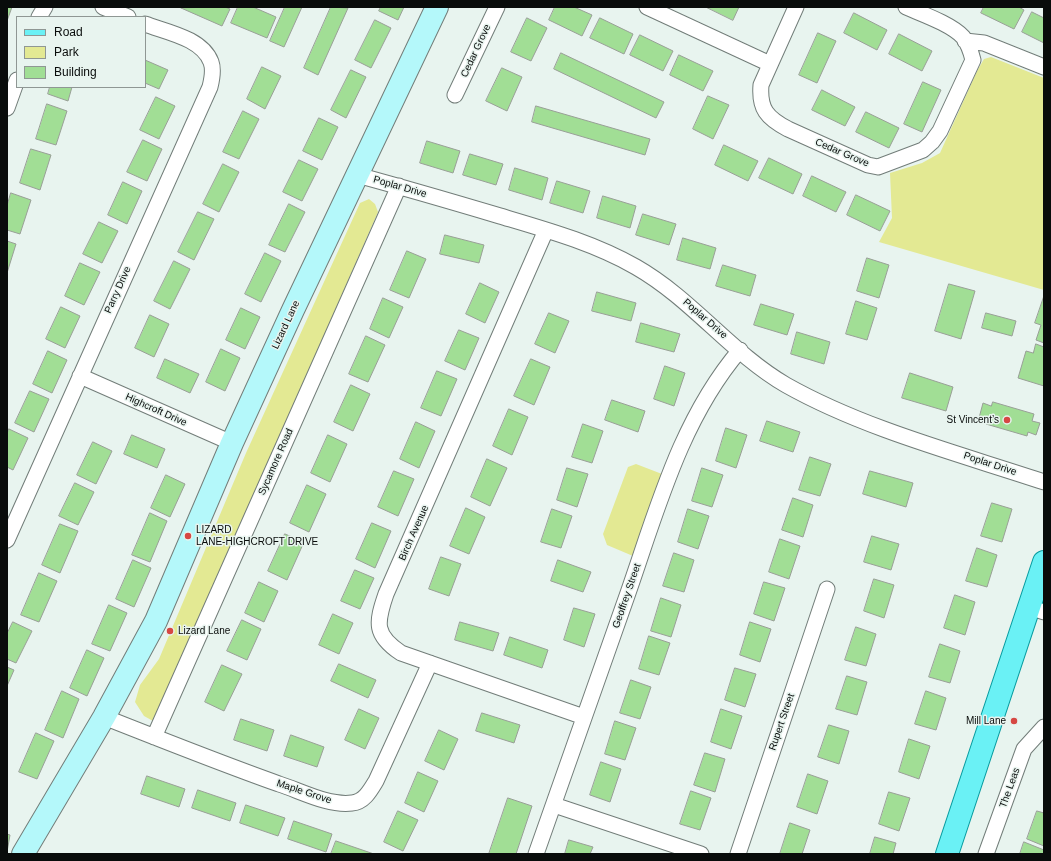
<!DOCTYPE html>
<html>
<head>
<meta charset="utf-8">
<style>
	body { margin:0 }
	#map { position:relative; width:1051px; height:861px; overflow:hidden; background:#e8f4ef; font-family:Helvetica,sans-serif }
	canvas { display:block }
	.frame { position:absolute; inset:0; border:8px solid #090c0b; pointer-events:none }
	.legend { position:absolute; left:16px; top:16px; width:130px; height:72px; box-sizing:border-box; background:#e8f4ef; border:1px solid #8f9794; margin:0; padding:5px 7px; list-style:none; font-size:12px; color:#090c0b }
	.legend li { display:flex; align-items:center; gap:8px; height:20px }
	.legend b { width:20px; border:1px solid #8f9794 }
</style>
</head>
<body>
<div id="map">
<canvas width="1051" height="861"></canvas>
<div class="frame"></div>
<ul class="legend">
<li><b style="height:5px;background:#6af1f5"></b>Road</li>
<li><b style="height:11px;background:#e3e993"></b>Park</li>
<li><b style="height:11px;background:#a1de95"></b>Building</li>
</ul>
</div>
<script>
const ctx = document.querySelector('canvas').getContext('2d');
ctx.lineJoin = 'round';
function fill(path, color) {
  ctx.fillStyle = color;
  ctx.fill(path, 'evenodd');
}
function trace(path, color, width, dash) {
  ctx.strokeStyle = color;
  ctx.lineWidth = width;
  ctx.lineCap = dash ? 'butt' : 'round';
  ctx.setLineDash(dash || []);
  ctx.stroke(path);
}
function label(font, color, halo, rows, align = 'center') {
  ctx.font = font + ' Helvetica,sans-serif';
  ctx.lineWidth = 3;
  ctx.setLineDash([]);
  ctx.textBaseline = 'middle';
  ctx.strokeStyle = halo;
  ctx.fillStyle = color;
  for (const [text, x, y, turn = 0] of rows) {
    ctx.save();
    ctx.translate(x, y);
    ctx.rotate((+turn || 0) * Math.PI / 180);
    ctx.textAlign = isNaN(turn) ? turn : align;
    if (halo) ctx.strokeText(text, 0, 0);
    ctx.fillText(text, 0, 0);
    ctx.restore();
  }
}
fill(new Path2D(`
	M991,57L1044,78V290L879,242L892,218L890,173L922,163L940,153L977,71L984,59Z
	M369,199L375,204L378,212L158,715L153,721L144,716L135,702L140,685L159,659L246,453L360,203Z
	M636,464L662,474L633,556L607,545L603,534L628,467Z`), '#e3e993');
const building = new Path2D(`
	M7,7H12L7,21Z
	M225,7L230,9L222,26L181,8Z
	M238,7H253L276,17L267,38L231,23Z
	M285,7H302L284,47L270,41Z
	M331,7L348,8L318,75L304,68Z
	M381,7H404L398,20L379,11Z
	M555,7H574L592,15L582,36L549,20Z
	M706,7H739L733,20Z
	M984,7H1019L1024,10L1014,29L981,13Z
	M1032,12L1044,18V43L1022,32Z
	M854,13L887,30L877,50L844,33Z
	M527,18L547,28L531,61L511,52Z
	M600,18L633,34L624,54L590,38Z
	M375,20L391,28L371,68L355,60Z
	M818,33L836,41L817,83L799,75Z
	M899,34L932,51L922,71L889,54Z
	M640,35L673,51L663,71L630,55Z
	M561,53L664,102L656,118L554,69Z
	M679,55L713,71L703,91L670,75Z
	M145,60L168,70L159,89L145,83Z
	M262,67L281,76L265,109L247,99Z
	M502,68L522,77L507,111L486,101Z
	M351,70L366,77L346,118L331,110Z
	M923,82L941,90L922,132L904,124Z
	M50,87H72L68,101L48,94Z
	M822,90L855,107L845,126L812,110Z
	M708,96L729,105L713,139L693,129Z
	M156,97L175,106L159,139L140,130Z
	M47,104L67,111L56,145L36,139Z
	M536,106L650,139L645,155L532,122Z
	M243,111L259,119L239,159L223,152Z
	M866,112L899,128L889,148L856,132Z
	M319,118L338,127L322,160L303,151Z
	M143,140L162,149L147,181L127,172Z
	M427,141L460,151L453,173L420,163Z
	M724,145L758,161L748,181L715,165Z
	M31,149L51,155L40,190L20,183Z
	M470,154L503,164L496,185L463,175Z
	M769,158L802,174L793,194L759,178Z
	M299,160L318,169L302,201L283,192Z
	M223,164L239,172L219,212L203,204Z
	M515,168L548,178L542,200L509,190Z
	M812,176L846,192L836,212L803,196Z
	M557,181L590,191L583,213L550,203Z
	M123,182L142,191L127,224L108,215Z
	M11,193L31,200L20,234L7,230V206Z
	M856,195L890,211L880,231L847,215Z
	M603,196L636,206L630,228L597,218Z
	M289,204L305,212L285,252L269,245Z
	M198,212L214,219L194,260L178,252Z
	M643,214L676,224L669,245L636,235Z
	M99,222L118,231L102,263L83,254Z
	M445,235L484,245L479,263L440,254Z
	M683,238L716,248L710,269L677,260Z
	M7,241L16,244L7,273Z
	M407,251L426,259L409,298L390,290Z
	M265,253L281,261L261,302L245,294Z
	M867,258L889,265L879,298L857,291Z
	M174,261L190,269L170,309L154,301Z
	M80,263L100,272L84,305L65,296Z
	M723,265L756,275L750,296L716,286Z
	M480,283L499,292L485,323L466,314Z
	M949,284L975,291L961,339L935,331Z
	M597,292L636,303L631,321L592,311Z
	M1044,296V343L1036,340L1041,325L1035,323Z
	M383,298L403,307L389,338L370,329Z
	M856,301L877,308L867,340L846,334Z
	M761,304L794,314L787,335L754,325Z
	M61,307L80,316L65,348L46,339Z
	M241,308L260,317L245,349L226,340Z
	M549,313L569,321L555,353L535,344Z
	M986,313L1016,321L1012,336L982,328Z
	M150,315L169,324L154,357L135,348Z
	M641,323L680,334L674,352L636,342Z
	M459,330L479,338L465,370L445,361Z
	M797,332L830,342L824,364L791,354Z
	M366,336L385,345L368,382L349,374Z
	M1036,344L1044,347V386L1018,378L1026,351L1033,353Z
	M221,349L240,358L225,391L206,382Z
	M48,351L67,360L52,393L33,384Z
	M165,359L199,374L190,393L157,378Z
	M531,359L550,367L534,405L514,396Z
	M665,366L685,373L674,406L654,399Z
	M437,371L457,379L441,416L421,408Z
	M910,373L953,387L946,411L902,398Z
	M351,385L370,394L353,431L334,422Z
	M30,391L49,399L34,432L15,423Z
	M612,400L645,411L638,432L605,420Z
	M993,402L1034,414L1032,421L1040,423L1036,435L1028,432L1027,436L986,424L987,421L979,418L983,403L991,406Z
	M509,409L528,417L512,455L493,446Z
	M767,421L800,432L793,452L760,441Z
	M416,422L435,431L419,468L400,459Z
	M583,424L603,431L592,463L572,457Z
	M726,428L747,435L736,468L716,461Z
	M9,429L28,438L13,470L7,467V434Z
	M132,435L165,449L157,468L124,454Z
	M328,435L347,444L330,482L311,473Z
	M93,442L112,451L96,484L77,475Z
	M810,457L831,464L820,496L799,490Z
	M487,459L507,468L490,506L471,497Z
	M567,468L588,474L577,507L557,500Z
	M702,468L723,475L712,507L692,501Z
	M394,471L414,479L398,516L378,507Z
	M870,471L913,483L906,507L863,494Z
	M166,475L185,484L170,517L151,508Z
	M75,483L94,492L78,525L59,516Z
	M307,485L326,494L309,532L290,523Z
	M793,498L813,505L803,537L782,530Z
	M992,503L1012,509L1002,542L981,536Z
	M466,508L485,517L469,554L450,546Z
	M552,509L572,516L561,548L541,542Z
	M688,509L709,516L698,549L678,542Z
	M150,513L167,521L150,562L132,555Z
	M372,523L391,531L375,568L356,559Z
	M60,524L78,531L60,573L42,565Z
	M285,534L304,542L287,580L268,571Z
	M872,536L899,544L891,570L864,562Z
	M780,539L800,546L789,579L769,572Z
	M977,548L997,555L987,587L966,581Z
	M674,553L694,560L684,592L663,586Z
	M441,557L461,564L449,596L429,589Z
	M133,560L151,568L134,607L116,599Z
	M558,560L591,572L583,592L551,581Z
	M355,570L374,578L360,609L341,601Z
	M39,573L57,581L39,622L21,615Z
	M874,579L894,585L884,618L864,611Z
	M259,582L278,591L264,622L245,613Z
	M764,582L785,588L774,621L754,614Z
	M955,595L975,602L965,635L944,628Z
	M661,598L681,605L671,637L651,631Z
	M109,605L127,613L110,651L92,644Z
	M574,608L595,614L584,647L564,640Z
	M333,614L353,623L339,654L319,645Z
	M242,620L261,629L247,660L227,651Z
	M13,622L32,631L16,663L7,659V634Z
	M460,622L499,633L493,651L455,640Z
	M750,622L771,629L760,662L740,655Z
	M856,627L876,634L866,666L845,660Z
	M649,636L670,643L659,675L639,669Z
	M510,637L548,650L542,668L504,655Z
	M940,644L960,651L950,683L929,677Z
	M87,650L104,658L87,696L70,688Z
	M339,664L376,680L368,698L331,681Z
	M222,665L242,674L224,711L205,702Z
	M7,667L14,670L7,686Z
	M735,668L756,674L745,707L725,700Z
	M847,676L867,682L857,715L836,709Z
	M631,680L651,687L640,719L620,713Z
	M62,691L79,699L63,738L45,730Z
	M926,691L946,698L936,730L915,724Z
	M359,709L379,718L365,749L345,740Z
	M721,709L742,716L731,749L711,742Z
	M482,713L520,725L514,743L476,731Z
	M241,719L274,730L267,751L234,740Z
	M615,721L636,728L625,760L605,754Z
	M829,725L849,731L839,764L818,757Z
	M439,730L458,739L444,770L425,761Z
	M36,733L54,741L37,779L19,772Z
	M291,735L324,747L317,767L284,756Z
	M909,739L930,746L919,779L899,772Z
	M705,753L725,759L715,792L694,785Z
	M601,762L621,769L610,802L590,795Z
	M418,772L438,781L424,812L405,803Z
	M808,774L828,781L817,814L797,807Z
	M147,776L185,789L179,807L141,794Z
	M198,790L236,803L230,821L192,808Z
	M691,791L711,798L700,830L680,824Z
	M889,792L910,798L899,831L879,824Z
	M508,798L532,806L516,854H489Z
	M246,805L285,818L278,836L240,823Z
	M398,811L418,820L403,851L384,842Z
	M1037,811L1044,813V846L1027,839Z
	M294,821L332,834L326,852L288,839Z
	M790,823L810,830L802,854H780Z
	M7,834L10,835L7,852Z
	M875,837L896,843L893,854H870Z
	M569,840L593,847L590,854H565Z
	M336,841L374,854H331Z
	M1024,842L1044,850V854H1020Z`);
fill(building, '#a1de95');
trace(building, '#989f96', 1);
const street = new Path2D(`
	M103,7L128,17
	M647,7L770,64
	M796,7L761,85C759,109 767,118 788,129L868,165L878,167L923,150L932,142L940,131L973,60C971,52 968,43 963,37C951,24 922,14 906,7
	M39,17L45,7
	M965,41L984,43L1044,67
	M455,95L497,7
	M7,108L17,80
	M357,175C405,188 453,202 500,216C547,230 594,243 636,267C692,299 731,353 786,385C864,429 960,454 1044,482
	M546,230L386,594C376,623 374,635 401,653L584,717
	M80,376L232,443
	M7,540L210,87C212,79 214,70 211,62C202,38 166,32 145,24
	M1029,607L1044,612
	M104,717C162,740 220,763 279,784C301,791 328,806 352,803C364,802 370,791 376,781L430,663
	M154,737L399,186
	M554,805L701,854
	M536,854C567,767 597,680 628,593C657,510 681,419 740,350
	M738,854L827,589
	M986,854L1024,749L1044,727`);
const secondary = new Path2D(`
	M23,854L104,717L156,621L232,443L293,310L437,7`);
const primary = new Path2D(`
	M947,854L1044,562`);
trace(street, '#727d79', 17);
trace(secondary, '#727d79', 24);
trace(primary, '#079b9f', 24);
trace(street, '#fff', 15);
trace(secondary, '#b4f8fa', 22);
trace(primary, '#6af1f5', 22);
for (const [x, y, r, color] of [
	[1007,420,4,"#d64743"],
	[188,536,4,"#d64743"],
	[170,631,4,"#d64743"],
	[1014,721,4,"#d64743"]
]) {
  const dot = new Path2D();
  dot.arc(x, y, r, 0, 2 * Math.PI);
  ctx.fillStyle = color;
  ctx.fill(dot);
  trace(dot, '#e8f4ef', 1.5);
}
label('10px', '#090c0b', '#e8f4ef', [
	["Cedar Grove",476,51,-65],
	["Cedar Grove",842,153,23],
	["Poplar Drive",400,187,16],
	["Parry Drive",118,290,-66],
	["Poplar Drive",705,319,41],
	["Lizard Lane",286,325,-65],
	["Highcroft Drive",156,410,24],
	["Sycamore Road",276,462,-66],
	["Poplar Drive",990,464,18],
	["Birch Avenue",414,533,-66],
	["Geoffrey Street",627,596,-71],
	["Rupert Street",782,722,-71],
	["The Leas",1010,788,-70],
	["Maple Grove",304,792,18]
]);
label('10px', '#090c0b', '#e8f4ef', [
	["St Vincent’s",999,420],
	["LIZARD",196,530,"left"],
	["LANE-HIGHCROFT DRIVE",196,542,"left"],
	["Lizard Lane",178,631,"left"],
	["Mill Lane",1006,721]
], 'right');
</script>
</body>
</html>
